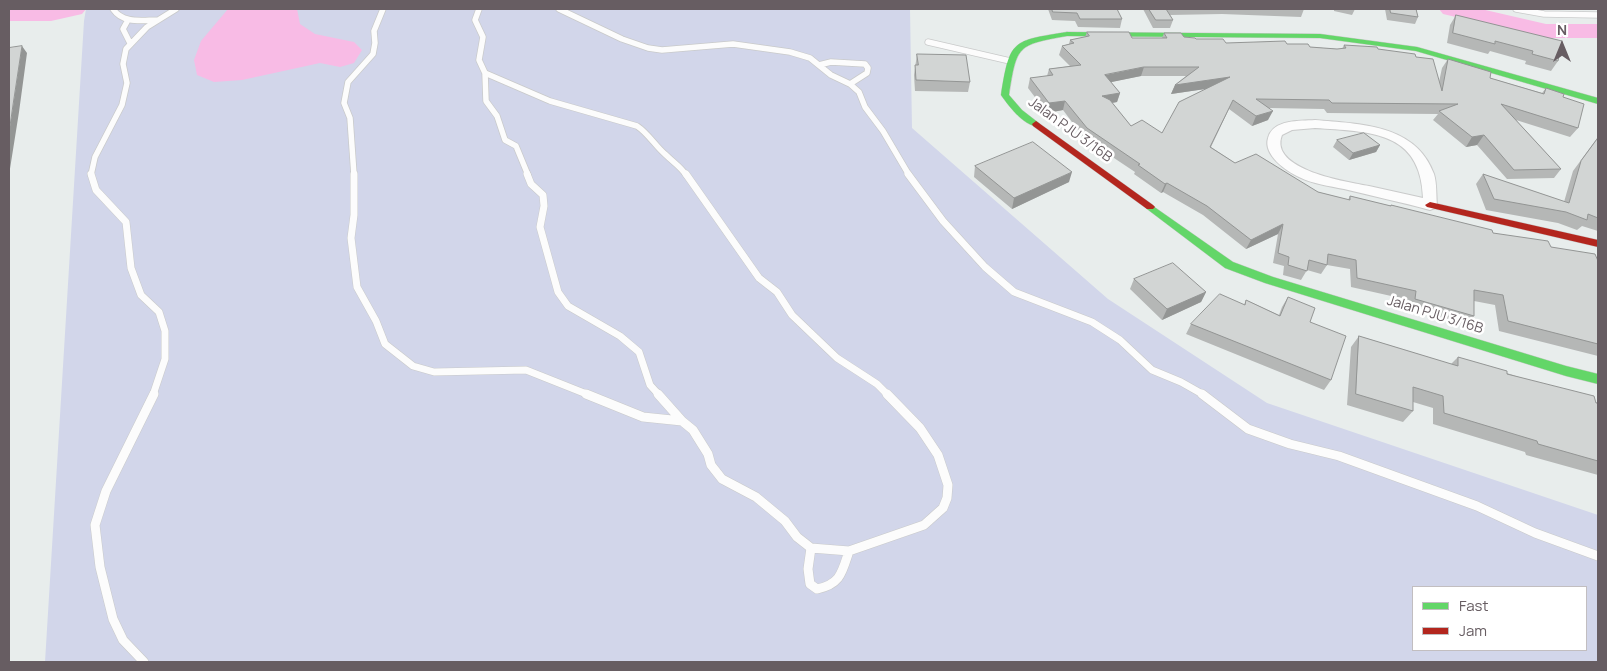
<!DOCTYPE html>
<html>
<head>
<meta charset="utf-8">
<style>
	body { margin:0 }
	#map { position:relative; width:1607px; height:671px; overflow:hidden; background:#e8edec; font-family:Manrope,sans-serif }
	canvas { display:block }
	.frame { position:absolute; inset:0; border:10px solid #675d62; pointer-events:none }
	.legend { position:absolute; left:1412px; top:586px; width:175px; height:65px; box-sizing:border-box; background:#fff; border:1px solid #c2bec0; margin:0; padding:6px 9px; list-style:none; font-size:15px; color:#675d62 }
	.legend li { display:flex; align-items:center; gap:10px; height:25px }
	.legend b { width:25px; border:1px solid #c2bec0 }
	.north { position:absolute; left:1537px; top:20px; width:50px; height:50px; -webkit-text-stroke:4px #fff; paint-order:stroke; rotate:0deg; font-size:14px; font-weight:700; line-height:20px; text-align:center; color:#675d62 }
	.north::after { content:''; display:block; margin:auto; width:18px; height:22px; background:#675d62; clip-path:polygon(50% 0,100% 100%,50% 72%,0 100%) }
</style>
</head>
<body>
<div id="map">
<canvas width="1607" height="671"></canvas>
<div class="frame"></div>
<ul class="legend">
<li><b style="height:6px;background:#63d668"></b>Fast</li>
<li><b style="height:6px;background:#b3261e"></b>Jam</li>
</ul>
<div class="north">N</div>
</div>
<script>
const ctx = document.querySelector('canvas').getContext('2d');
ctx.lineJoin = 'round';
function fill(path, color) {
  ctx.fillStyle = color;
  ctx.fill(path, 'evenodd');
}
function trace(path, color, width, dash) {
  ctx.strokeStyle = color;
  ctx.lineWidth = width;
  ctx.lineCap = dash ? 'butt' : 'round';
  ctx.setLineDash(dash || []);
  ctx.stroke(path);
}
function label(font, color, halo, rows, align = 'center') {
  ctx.font = font + ' Manrope,sans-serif';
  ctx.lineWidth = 5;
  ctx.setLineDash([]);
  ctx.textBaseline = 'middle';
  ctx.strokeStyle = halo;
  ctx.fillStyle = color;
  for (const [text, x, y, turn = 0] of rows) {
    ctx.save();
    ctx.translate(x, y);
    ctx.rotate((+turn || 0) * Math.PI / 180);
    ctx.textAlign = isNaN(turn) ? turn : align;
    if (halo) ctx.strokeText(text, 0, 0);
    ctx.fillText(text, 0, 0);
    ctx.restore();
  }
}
fill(new Path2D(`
	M86,9H910L912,128L1108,299L1267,403L1598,515V662H45L84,21ZM1413,587H1586V650H1413Z`), '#d2d6ea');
fill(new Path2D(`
	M228,9H297L300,24L315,34L354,42L362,50L354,63L340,67L320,63L242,80L214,82L197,75L194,60L201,41Z`), '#f8bbe5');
fill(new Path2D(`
	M9,9H86L82,14L51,21H9Z
	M1439,9H1481L1546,24H1598V38H1546L1443,14Z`), '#f8bbe5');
const laneFar2 = new Path2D(`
	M113,9C123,24 142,20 158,20
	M479,9L475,20L483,37L479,60L485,73
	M559,9L622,39L648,48L662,50L733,44L790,52L810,58L831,75L850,84L859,92L865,107L883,131L909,175
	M1516,9L1544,14L1598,15
	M128,20L123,29L130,43
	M928,42L1010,61
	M819,65L831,62L865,64L868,68L867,73L850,84
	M485,73L550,101L637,126C649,134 655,146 666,155C673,162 681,167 686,175
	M485,73L486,101L497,116L505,140L516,146L528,175
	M91,175L95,157L122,105L127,83L123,64L126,49L147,27L176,9
	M354,175L350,118L344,103L348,82L373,54L375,43L374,31L383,9`);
const laneFar1 = new Path2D(`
	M91,174L96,190L126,222L131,268L141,295L159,312L165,331V359L153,395
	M354,174V215L351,238L357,287L376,321L385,344L413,366L434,372L526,370L589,395
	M527,174L531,184L543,195L544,206L540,227L558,292L568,306L620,336L639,352L650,385L659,395
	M686,174L759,278L777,292L792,315L837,358L877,384L888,395
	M908,174L943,221L985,267L1014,292L1092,322L1120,340L1152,370L1181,382L1204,395`);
const lane = new Path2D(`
	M586,394L643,417L682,421
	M658,394L682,421L693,430L708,454L711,465L722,479L756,497L785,521L797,537L811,548L849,551L924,525L943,508L947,498L948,485L938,455L920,428L887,394
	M1202,394L1248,429L1290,444L1339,456L1477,506L1535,533L1598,556
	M811,548L808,569L810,584L817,589C841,584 842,572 849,551
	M144,662L123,640L113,619L100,567L95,525L106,491L154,394`);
const street = new Path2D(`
	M1315,120C1360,124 1416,124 1434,174C1437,184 1436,195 1437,205L1435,208L1430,210C1401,202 1372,196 1344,189C1329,186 1313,184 1299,177C1286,171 1263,155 1268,138C1273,119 1300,121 1315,120ZM1315,128C1369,132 1421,130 1423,198C1405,194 1387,190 1369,186C1348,182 1268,170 1282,135L1292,130Z`);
const fast = new Path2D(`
	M1067,32L1320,34L1417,47L1598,98V104L1416,51L1320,38L1067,36C1017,45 1017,45 1009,95L1022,110L1040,124L1039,126C1025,128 1008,105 1001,95C1010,39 1012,41 1067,32Z
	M1150,204L1233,262L1273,277L1566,366L1598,374V384L1566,376L1265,283L1225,268L1147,209L1145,207Z`);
const jam = new Path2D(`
	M1036,121L1153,205L1155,207L1153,209H1147L1033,126L1032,124Z
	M1430,202L1598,240V247L1427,207L1425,205Z`);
trace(laneFar2, '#c9caca', 7);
trace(laneFar1, '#c9caca', 8);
trace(lane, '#c9caca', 10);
trace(street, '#c9caca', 2);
trace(fast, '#cacaca', 1);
trace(jam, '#cacaca', 1);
trace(laneFar2, '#fcfcfc', 5.5);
trace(laneFar1, '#fcfcfc', 7);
trace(lane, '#fcfcfc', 9);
fill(street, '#fcfcfc');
fill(fast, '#63d668');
fill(jam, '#b3261e');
fill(new Path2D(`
	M1039,9H1304L1301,17L1222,14L1170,15L1173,20L1170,28H1153L1143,9L1117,10L1122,19L1120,28L1078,27L1075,21L1052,20L1048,9Z
	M1334,9H1355L1352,15L1334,11Z
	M1385,9H1416L1418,17L1415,24L1387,20Z
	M1456,15L1558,61L1551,71L1525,64L1526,61L1490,51L1488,54L1447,43L1450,25Z
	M1087,32L1132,38H1162L1164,33L1196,39L1226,43L1287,44L1310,47L1337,49H1342L1344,45L1378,49L1416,57L1439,82L1442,68L1448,59L1490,78L1542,93L1546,88L1563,97L1578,128L1570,137L1516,120L1561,169L1554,178L1507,179L1477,145L1466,147L1433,120L1438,114L1327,113L1324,109L1269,108L1268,120L1252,126L1229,109L1211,147L1235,163L1318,192L1348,200L1350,196L1390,206L1391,205L1493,233L1551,247L1598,261V356L1499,331L1495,305L1474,301V316L1466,325L1408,308L1409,300L1351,287L1350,269L1327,265L1321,274L1307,270L1301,280L1283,275L1284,266L1273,263L1278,234L1246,249L1203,215L1163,192L1161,193L1134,174L1135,172L1084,138L1063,110L1047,113L1028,88L1030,78L1047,76L1049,69L1070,66L1059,55L1062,46L1069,44L1070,40L1085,37ZM1141,76H1186L1175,85L1171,94L1205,89L1162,133L1131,126L1112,103L1117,102L1120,93L1111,82Z
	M917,54L970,82L968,92L915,91L914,75Z
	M1598,137V231L1582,226L1577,230L1558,223L1486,210L1476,184L1483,174L1564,202L1573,171Z
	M1337,140L1380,145L1376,152L1349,160L1333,147Z
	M975,166L1069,182L1012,209L974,177Z
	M1134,279L1206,292L1201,302L1162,320L1130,289Z
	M1288,297L1310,322L1331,380L1324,390L1186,334L1191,324L1244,305L1246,300L1279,315L1282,307Z
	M1359,336L1451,364L1458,357L1598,403V475L1526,455L1525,452L1433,424V408L1413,402V411L1403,422L1347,405L1351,347Z`), '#b5b7b6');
fill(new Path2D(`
	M22,46L27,53L19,112L9,175V133Z
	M1144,67L1141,76L1102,84L1105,75Z
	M1230,77L1226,86L1171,94L1175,85Z
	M1120,93L1117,102L1099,105L1102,96Z
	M1065,101L1063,110L1047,113L1049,103Z
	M1273,111L1268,120L1252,126L1256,116Z
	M1484,135L1477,145L1466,147L1472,137Z
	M1380,145L1376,152L1349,160L1353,153Z
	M1072,172L1069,182L1012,209L1014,198Z
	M1167,183L1163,192L1161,193L1165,184Z
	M1283,224L1278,234L1246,249L1251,240Z
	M1206,292L1201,302L1162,320L1167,309Z`), '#939594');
const building = new Path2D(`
	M1052,9H1117L1122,19H1080L1077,13L1053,12Z
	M1149,9H1166L1173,20H1156Z
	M1390,9H1416L1418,17L1391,13Z
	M1456,15L1562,41L1558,61L1532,54L1533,51L1495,41V44L1453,33Z
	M1087,32H1129L1132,38H1167L1164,33H1181L1184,37L1195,38L1196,39H1223L1226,43L1285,41L1287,44H1308L1310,47L1337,49L1346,48L1344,45L1377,47L1378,49L1415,54L1416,57L1433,59L1442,91L1448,59L1491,72L1490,78L1544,94L1546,88L1564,94L1563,97L1584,104L1578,128L1501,104L1561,169L1514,170L1484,135L1472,137L1439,111L1458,104L1332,103L1329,100L1256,99L1273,111L1256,116L1233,100L1210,147L1235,163L1256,154L1318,192L1350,200V196L1391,206V205L1492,230L1493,233L1548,241L1551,247L1595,254L1598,261V344L1508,321L1503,295L1474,290V316L1415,299L1416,291L1357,278L1356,260L1328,254L1327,265L1309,260L1307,271L1288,265L1289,257L1278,253L1283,224L1251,240L1207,206L1167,183L1165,184L1138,165L1140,164L1087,128L1065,101L1049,103L1030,78L1053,75L1049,69L1081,65L1062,46L1074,43L1070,40L1089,36ZM1144,67H1199L1175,85L1230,77L1179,102L1162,133L1142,120L1131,126L1110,100L1102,96L1120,93L1105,75Z
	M22,46L13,105L9,133V48Z
	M917,54L966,55L970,82L916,80L915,65H918Z
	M1364,133L1380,145L1353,153L1337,140Z
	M1598,138V218L1588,214L1587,220L1566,212L1494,199L1483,174L1569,203L1581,161Z
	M1033,142L1072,172L1014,198L975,166Z
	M1173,263L1206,292L1167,309L1134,279Z
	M1220,294L1245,305L1246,300L1280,316L1288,297L1315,308L1310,322L1346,336L1331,380L1191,324Z
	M1359,336L1458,366V357L1507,371V374L1594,396L1596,403H1598V461L1538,444L1537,441L1444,413L1443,396L1413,387V411L1356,394Z`);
fill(building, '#d2d5d4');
trace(building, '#939594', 1);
label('14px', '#675d62', '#fff', [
	["Jalan PJU 3/16B",1070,130,36],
	["Jalan PJU 3/16B",1435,315,17]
]);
</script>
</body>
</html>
